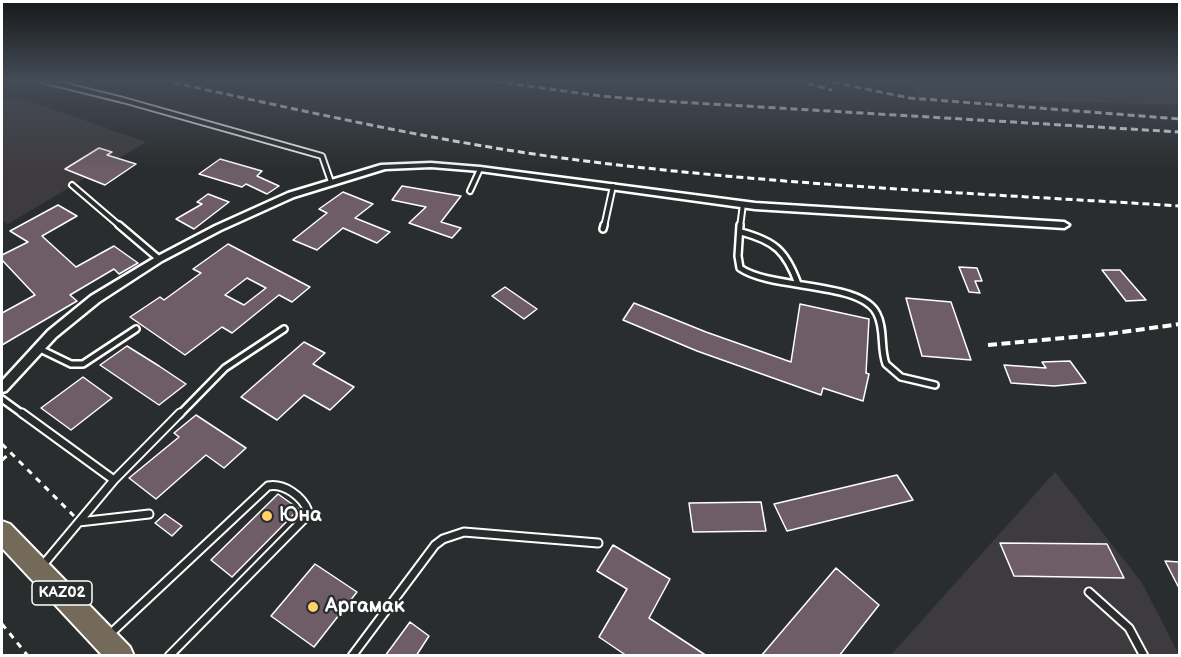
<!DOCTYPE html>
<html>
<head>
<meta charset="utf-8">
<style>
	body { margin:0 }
	#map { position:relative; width:1181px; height:657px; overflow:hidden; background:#2a2d2e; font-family:"Balsamiq Sans",sans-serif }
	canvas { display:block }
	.frame { position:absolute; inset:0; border:3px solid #fff; pointer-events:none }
</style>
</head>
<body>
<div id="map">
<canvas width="1181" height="657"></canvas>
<div class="frame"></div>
</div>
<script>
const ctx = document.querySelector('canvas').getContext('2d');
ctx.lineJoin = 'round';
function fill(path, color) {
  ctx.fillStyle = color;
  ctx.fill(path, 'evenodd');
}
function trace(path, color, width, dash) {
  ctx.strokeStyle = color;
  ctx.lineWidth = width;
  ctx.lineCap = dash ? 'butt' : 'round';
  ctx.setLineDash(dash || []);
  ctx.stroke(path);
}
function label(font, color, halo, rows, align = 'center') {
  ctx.font = font + ' "Balsamiq Sans",sans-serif';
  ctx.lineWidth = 4.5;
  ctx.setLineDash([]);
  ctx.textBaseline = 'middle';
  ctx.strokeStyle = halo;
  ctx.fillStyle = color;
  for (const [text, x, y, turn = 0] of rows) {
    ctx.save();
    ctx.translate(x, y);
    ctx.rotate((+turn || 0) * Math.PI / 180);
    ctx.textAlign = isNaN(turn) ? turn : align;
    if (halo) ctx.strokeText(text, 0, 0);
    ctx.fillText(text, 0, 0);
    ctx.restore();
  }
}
fill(new Path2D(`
	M910,80H1166L1179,95V105L915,98Z
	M15,96L146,142L8,224L2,220V102Z
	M1055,472L1142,583L1179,655L890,656Z`), '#3e3b3f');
const building = new Path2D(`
	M99,148L112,152L107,155L136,164L105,185L65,169Z
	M220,159L262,171L257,176L279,186L267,194L246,184L242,187L199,174Z
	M402,186L461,196L441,222L461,228L452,238L409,223L426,207L392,200Z
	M343,192L373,204L355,218L390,232L377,243L343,228L317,250L293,240L327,213L319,209Z
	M208,194L229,202L194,229L176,219L202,204L197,202Z
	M58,205L77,216L42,236L76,267L114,246L138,263L119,274L114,269L70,295L77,301L2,345V313L35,295L2,260V255L28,242L10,231Z
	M228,244L310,287L292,302L279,295L232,333L222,327L185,355L130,317L160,297L164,300L201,273L193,269ZM247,278L266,288L244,305L225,295Z
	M959,267L977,268L982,281H975L980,293L969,292Z
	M1102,270H1120L1146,300L1126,301Z
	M505,287L537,309L524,319L492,296Z
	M906,298L951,302L971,360L922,356Z
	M634,303L706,332L791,362L800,304L869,319L866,373L869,374L863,401L823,388L821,395L697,351L623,320Z
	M304,342L325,353L313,364L354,387L330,410L304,395L277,420L241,397Z
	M127,346L159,366L186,384L159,405L100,365Z
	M1070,361L1086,383L1054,386L1011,383L1004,365L1046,368L1042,362Z
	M83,377L112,398L71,430L41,408Z
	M196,415L246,448L224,468L206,455L156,499L129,478L179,437L174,433Z
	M897,475L913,500L787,531L774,504Z
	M278,494L299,509L232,577L211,560Z
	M761,502L766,531L693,532L689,503Z
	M165,514L182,526L172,536L155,523Z
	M1000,543L1107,544L1124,578L1014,576Z
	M613,545L670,579L649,618L707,656H627L599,637L627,589L597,571Z
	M1165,561L1179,562V588Z
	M315,564L357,592L314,647L271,616Z
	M836,568L879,605L839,656H761Z
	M410,622L429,636L416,656H385Z`);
fill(building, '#6e5d66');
trace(building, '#fff', 1.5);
const serviceFar2 = new Path2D(`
	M42,80L123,100L322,156L331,182
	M72,185L121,227
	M470,191L480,169
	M604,227L613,186
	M740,227L743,204`);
const serviceFar1 = new Path2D(`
	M119,225L159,259
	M740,225L738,256L740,268C771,290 862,281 877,314C885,329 880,348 886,364L901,377L935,385
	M603,229L604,225
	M741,232C775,241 786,251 798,284
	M38,348L71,364H83L136,329
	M2,399L24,415
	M179,415L225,368L284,329`);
const service = new Path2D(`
	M22,413L114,480
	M79,522L149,514
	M42,566L114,480L180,413
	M1089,592L1129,628L1144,656
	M109,635L268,486C284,483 302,496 308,511L304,519L169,656
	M352,656L435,545L443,539L464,532L598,543`);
const minor = new Path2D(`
	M431,163L480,167L755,203L1064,222L1069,225L1064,228L755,209L480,171L431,167L385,169L294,197L221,230L162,261L99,302L56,337L6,391L2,392V381L48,331L91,296L156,257L215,226L288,193L381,165Z`);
const trunk = new Path2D(`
	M2,521L10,524L130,647L134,656H103L2,548Z`);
trace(serviceFar2, '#fff', 8);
trace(serviceFar1, '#fff', 10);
trace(service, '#fff', 11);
trace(minor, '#fff', 5);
trace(trunk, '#fff', 4);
trace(new Path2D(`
	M2,444L74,516
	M2,460L10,453
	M2,624L28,656`), '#fff', 3, [6, 6]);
trace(serviceFar2, '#2a2d2e', 4);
trace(serviceFar1, '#2a2d2e', 5);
trace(service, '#2a2d2e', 7);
fill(minor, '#2a2d2e');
fill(trunk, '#746a5a');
trace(new Path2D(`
	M162,80C295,109 428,140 562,158C767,185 974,193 1180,206
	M484,80L601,96L661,101L1180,132
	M797,80L832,90
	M822,80L910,98L1180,119`), '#fff', 3, [7, 4]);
trace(new Path2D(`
	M988,345L1108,334L1180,324`), '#fff', 4, [9, 4.5]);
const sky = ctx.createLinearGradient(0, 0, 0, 172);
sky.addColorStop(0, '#171919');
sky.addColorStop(0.47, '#444c57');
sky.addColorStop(1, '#444c5700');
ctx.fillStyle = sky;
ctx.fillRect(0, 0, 1181, 172);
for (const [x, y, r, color] of [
	[267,516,6,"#ffd166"],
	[313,607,6,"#ffd166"]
]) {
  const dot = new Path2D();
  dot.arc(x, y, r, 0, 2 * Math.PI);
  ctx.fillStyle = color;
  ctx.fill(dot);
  trace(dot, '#2a2d2e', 2);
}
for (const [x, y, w] of [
	[62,593,60]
]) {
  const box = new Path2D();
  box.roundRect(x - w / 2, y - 12, w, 24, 4.5);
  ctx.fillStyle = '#2a2d2e';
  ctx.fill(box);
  trace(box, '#fff', 1.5);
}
label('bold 15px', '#fff', null, [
	["KАZ02",62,593]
]);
label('bold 20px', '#fff', '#2a2d2e', [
	["Юна",279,516],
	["Аргамак",325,607]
], 'left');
</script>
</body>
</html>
